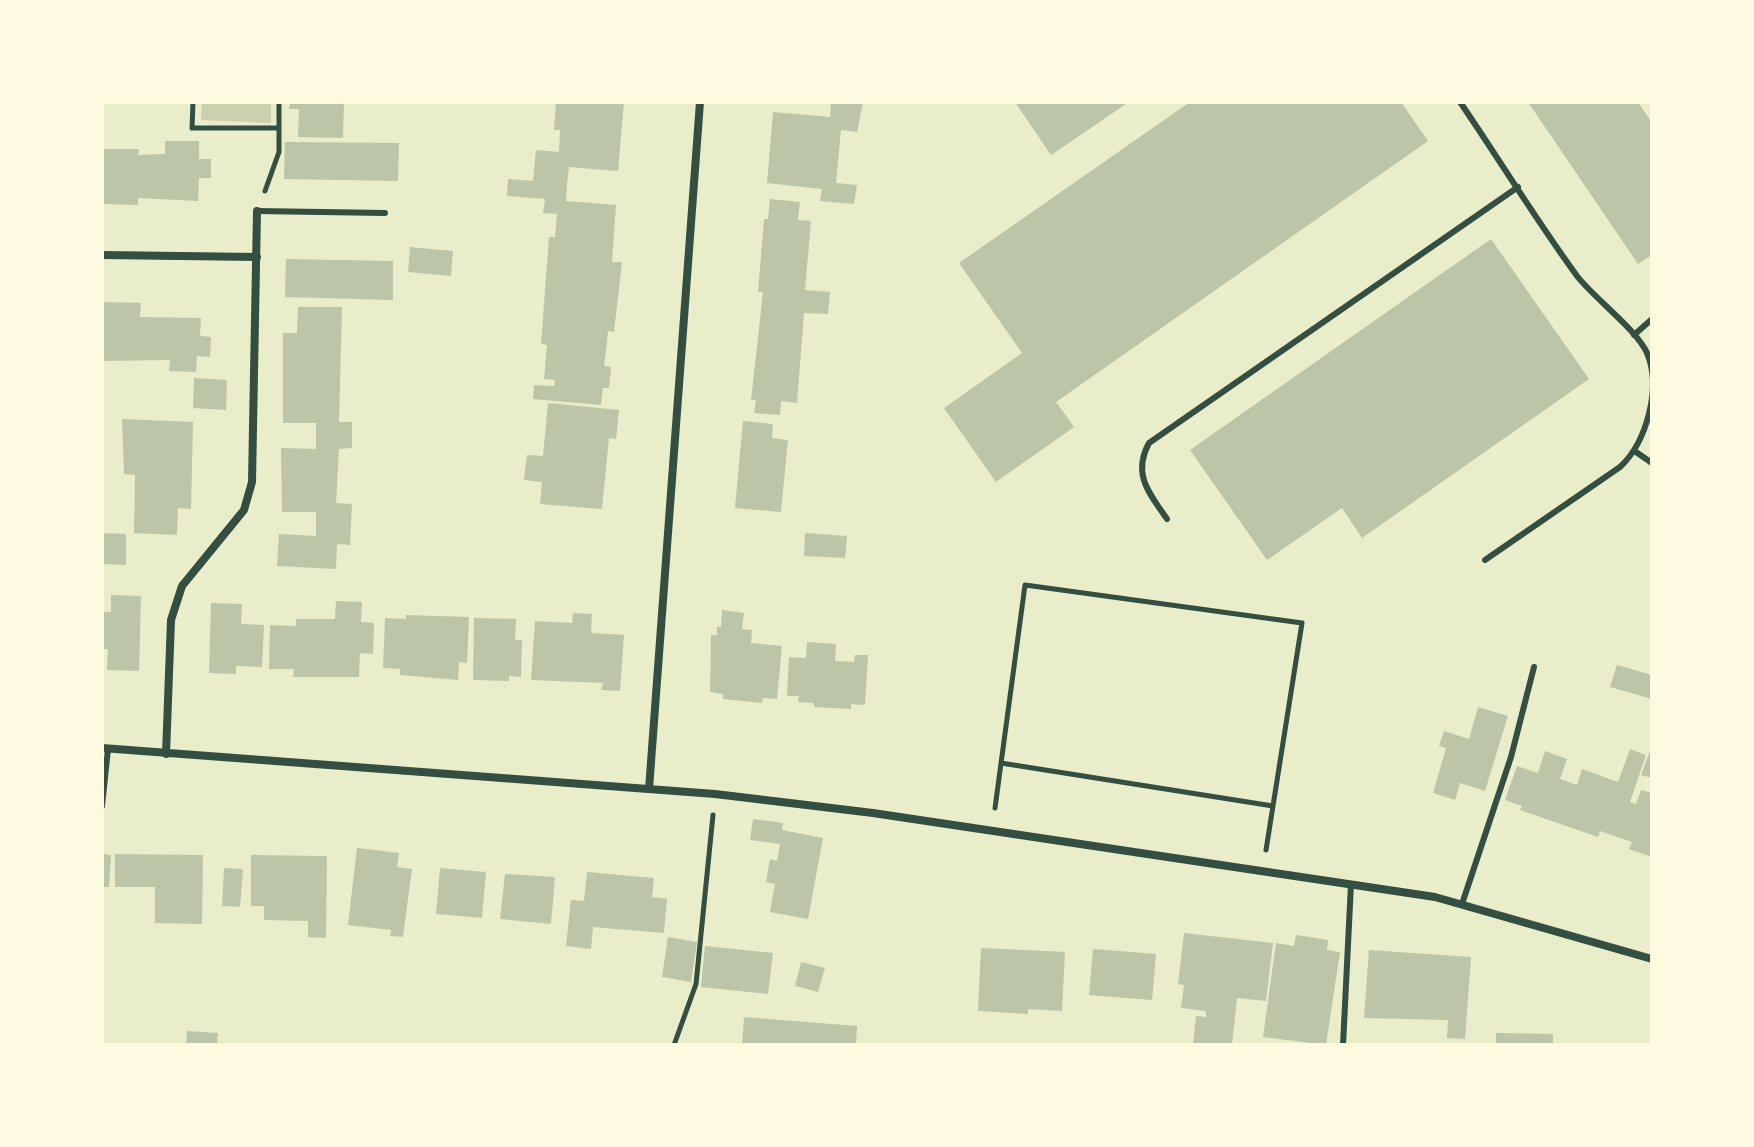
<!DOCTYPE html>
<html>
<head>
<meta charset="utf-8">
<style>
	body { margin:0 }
	#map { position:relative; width:1754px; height:1147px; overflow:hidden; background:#e9edc9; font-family:Figtree,sans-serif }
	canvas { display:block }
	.frame { position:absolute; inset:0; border:104px solid #fefae0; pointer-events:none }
</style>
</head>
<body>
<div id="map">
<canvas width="1754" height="1147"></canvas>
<div class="frame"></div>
</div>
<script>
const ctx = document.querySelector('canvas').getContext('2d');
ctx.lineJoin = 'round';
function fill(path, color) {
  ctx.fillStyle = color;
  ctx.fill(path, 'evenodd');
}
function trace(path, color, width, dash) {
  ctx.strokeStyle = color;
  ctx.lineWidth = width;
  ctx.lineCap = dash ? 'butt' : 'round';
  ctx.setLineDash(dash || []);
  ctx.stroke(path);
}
fill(new Path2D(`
	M202,102H271V123L201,120Z`), '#cad2ad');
fill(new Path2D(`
	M290,102H344L343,138L298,137L299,109H289Z
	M556,102H624L618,171L569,167L567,184L566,201L616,205L612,262H622L614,332L608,331L606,350L604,366L611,367L609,388H603L601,405L533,399L534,385L554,386L555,380L544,379L547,345L541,344L549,237H555L557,214L543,213L545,199L507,196L508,179L533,181L536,150L559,152L560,130H554Z
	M831,102H863L857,132L841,130L836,183L857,185L854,204L820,201L822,189L767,183L773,112L830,117Z
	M1015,102H1129L1051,155Z
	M1190,102H1401L1428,141L1056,402L1074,427L996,482L944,408L1022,353L959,263Z
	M1528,102H1638L1652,123V255L1638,264Z
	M165,141H199V159H211V178H199L198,201L138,198V205L102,204V149H139L138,155L165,154Z
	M285,142L399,143L398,181L284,179Z
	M770,199L800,202L798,220L811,221L805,290L830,292L828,314L804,313L797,403L781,401L780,415L754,413L756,400H751L763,292H758L764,219H768Z
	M1491,239L1589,379L1362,538L1342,508L1267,560L1190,450Z
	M410,247L453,251L451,276L408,272Z
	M286,259L393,261V300L285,297Z
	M102,302L141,303L140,317L201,318L200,336L211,337L210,357L197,356L196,372L169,371L170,360L102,361Z
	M298,307H342L339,422H352V448L339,449L336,503L352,504L350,545L337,544L336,569L277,566L279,534L316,536V512H282L281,448L316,449V423H283V333H297Z
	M194,378L227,380L226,410L193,408Z
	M548,403L619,410L616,439L609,438L602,509L540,504L542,482L524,480L527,455L543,456Z
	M122,419L193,422L191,509L178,508L177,535L134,533L135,475L124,474Z
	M743,421L773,424L772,438L788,440L781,512L735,508Z
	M102,533L126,534V565L102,564Z
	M805,533L847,536L845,558L804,556Z
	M111,595L141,596L139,671L107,670L108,649H102V612H111Z
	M336,601L362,602L361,622L374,623L373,654L360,653L359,677H293L294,669H269L270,625L296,626V619H335Z
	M211,603L242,604L241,624L264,625L262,667L236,666V674L209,673Z
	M722,610L744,613L742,629L752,630L751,643L782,646L777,699L763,698L762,703L723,699V694L710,692L711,635H717V627H721Z
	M573,613L592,614L591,633L624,635L620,691L601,690L603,683L531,680L535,621L572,623Z
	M406,615L469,617L467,663L459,662L458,680L400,675V669L383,668L385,618L406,619Z
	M474,618L516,619L515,640H522L521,677L509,676V681L473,680Z
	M807,642L836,644L835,661L854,662L855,655H868L865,705L851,704V709L814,707V703L798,702L799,696H787L789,657L806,658Z
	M1617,665L1652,675V699L1610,687Z
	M1478,707L1508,716L1485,791L1460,783L1455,800L1433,793L1446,748L1439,746L1444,731L1469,739Z
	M1652,746V778L1641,775Z
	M1630,749L1646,755L1630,802L1636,804L1641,790L1652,793V857L1629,849L1632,842L1600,831L1598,837L1520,810L1522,806L1505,800L1517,766L1538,773L1545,751L1567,759L1560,779L1577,785L1582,769L1618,782Z
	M753,819L783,823L782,830L823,838L808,919L770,912L775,884L766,882L770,859L777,861L780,844L750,840Z
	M357,848L399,853L397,867L412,869L403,937L390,936L391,930L348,925Z
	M102,854L111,855L109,887H102Z
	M115,854L203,855L202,924L155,923V887H115Z
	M251,855L327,856L326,938L308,937V921L264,920V906H251Z
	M224,868L243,869L240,907L222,906Z
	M440,868L486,872L482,918L436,914Z
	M587,872L654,878L652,897L667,899L664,933L593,927L591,949L566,946L571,900L584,901Z
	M505,874L555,877L551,924L500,919Z
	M1184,933L1273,943L1266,1001L1237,998L1232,1045H1193L1196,1016L1206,1017V1011L1181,1008L1184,985L1178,984Z
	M1296,935L1328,940L1327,950L1340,952L1326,1045L1263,1037L1276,943L1294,946Z
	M668,937L697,942L691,982L662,977Z
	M705,946L773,953L768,994L701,987Z
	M981,948L1065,952L1062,1011L1028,1009V1014L978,1011Z
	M1093,949L1156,954L1152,1000L1089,995Z
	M1369,950L1471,957L1465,1039L1447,1038L1448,1020L1364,1018Z
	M801,962L825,968L818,992L795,986Z
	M744,1017L857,1026L856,1045H742Z
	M187,1031L218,1033L217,1045H186Z
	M1496,1033L1553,1034V1045H1496Z`), '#bcc5a7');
trace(new Path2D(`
	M193,102L192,128H279
	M265,191L279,152V102
	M1001,763L1273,806
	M995,808L1025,585L1302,623L1266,850
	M674,1045L696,984L713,815`), '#344e41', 5);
trace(new Path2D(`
	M1460,102C1499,159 1536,220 1577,276C1595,299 1637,330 1647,353C1662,388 1646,443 1620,467L1485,560
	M257,211L385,213
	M1634,335L1652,319
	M1636,452L1652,463
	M1167,519C1149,493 1132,474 1149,443L1518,187
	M102,806L108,749
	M1462,904L1511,757L1534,667
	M1343,1045L1351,884`), '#344e41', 6);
trace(new Path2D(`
	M102,255L257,257
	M102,748L715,794L873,813L1435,897L1652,959
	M166,754L171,620L182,586L244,510L252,482L257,211
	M649,789L700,102`), '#344e41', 8);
</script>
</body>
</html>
